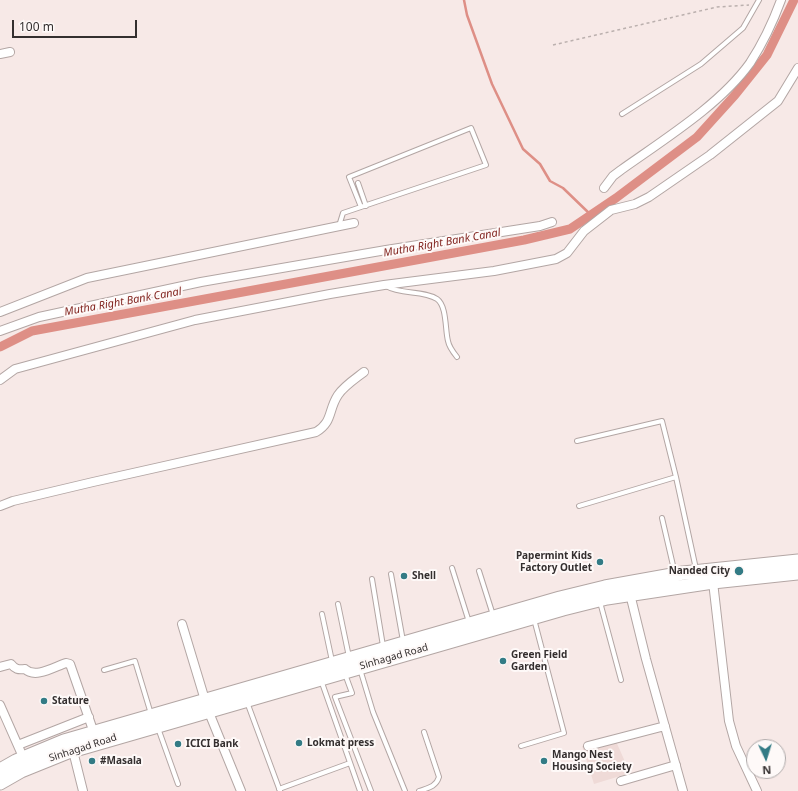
<!DOCTYPE html>
<html>
<head>
<meta charset="utf-8">
<style>
	body { margin:0 }
	#map { position:relative; width:798px; height:791px; overflow:hidden; background:#f7e9e7; font-family:"Noto Sans",sans-serif }
	canvas { display:block }
	.north { position:absolute; left:746px; top:739px; width:40px; height:40px; box-sizing:border-box; background:#fef9f8; border:1px solid #ada8a8; border-radius:50%; rotate:176deg; font-size:11px; font-weight:700; line-height:16px; text-align:center; color:#342f2f }
	.north::after { content:''; display:block; margin:auto; width:14px; height:18px; background:#337b85; clip-path:polygon(50% 0,100% 100%,50% 72%,0 100%) }
	.scale { position:absolute; left:12px; top:20px; width:125px; height:18px; box-sizing:border-box; border:2px solid #342f2f; border-top:0; padding-left:5px; font-size:12px; line-height:14px; white-space:nowrap; color:#342f2f; -webkit-text-stroke:3px #fef9f8; paint-order:stroke }
</style>
</head>
<body>
<div id="map">
<canvas width="798" height="791"></canvas>
<div class="north">N</div>
<div class="scale">100 m</div>
</div>
<script>
const ctx = document.querySelector('canvas').getContext('2d');
ctx.lineJoin = 'round';
function fill(path, color) {
  ctx.fillStyle = color;
  ctx.fill(path, 'evenodd');
}
function trace(path, color, width, dash) {
  ctx.strokeStyle = color;
  ctx.lineWidth = width;
  ctx.lineCap = dash ? 'butt' : 'round';
  ctx.setLineDash(dash || []);
  ctx.stroke(path);
}
function label(font, color, halo, rows, align = 'center') {
  ctx.font = font + ' "Noto Sans",sans-serif';
  ctx.lineWidth = 4;
  ctx.setLineDash([]);
  ctx.textBaseline = 'middle';
  ctx.strokeStyle = halo;
  ctx.fillStyle = color;
  for (const [text, x, y, turn = 0] of rows) {
    ctx.save();
    ctx.translate(x, y);
    ctx.rotate((+turn || 0) * Math.PI / 180);
    ctx.textAlign = isNaN(turn) ? turn : align;
    if (halo) ctx.strokeText(text, 0, 0);
    ctx.fillText(text, 0, 0);
    ctx.restore();
  }
}
fill(new Path2D(`
	M615,739L630,773L594,784L582,746Z`), '#efdad7');
trace(new Path2D(`
	M464,0L467,15L492,84L523,149L540,164L550,181L563,188L591,215`), '#de8f86', 2.5);
trace(new Path2D(`
	M0,347L32,331L524,240L570,229L616,198L697,137L735,95L767,55L794,0`), '#de8f86', 9);
const lane = new Path2D(`
	M622,114L701,64L743,28L759,0
	M358,183L366,206
	M339,226L343,213L486,165L471,128L349,177L361,207
	M386,286C401,295 423,290 437,299C447,306 445,330 448,341C449,347 453,352 457,357
	M577,441L662,421L676,477
	M579,506L676,477L696,569
	M662,518L675,574
	M452,568L469,622
	M479,571L493,615
	M391,574L403,641
	M372,579L383,646
	M600,602L621,680
	M338,604L349,657
	M322,614L332,661
	M360,669L373,712L405,791
	M104,670L135,661L151,714
	M345,674L352,693L335,697L371,791
	M321,680L360,791
	M247,702L280,791
	M158,728L178,784
	M521,746L564,733L534,619
	M279,789L350,763
	M419,791C428,788 436,787 439,777L424,732`);
const street = new Path2D(`
	M0,54L10,52
	M604,188L613,176L621,170C663,140 720,105 750,63C763,43 773,22 781,0
	M0,312L87,278L354,223
	M0,331L39,317L201,282L386,250L540,226L552,222
	M0,380L15,369L195,320L330,294L384,285L494,271L556,259L567,253L584,231L611,210L635,204L649,197L710,155L778,101L798,68
	M0,506L13,501L93,482L316,432C333,422 328,410 338,395C344,386 355,379 364,372
	M713,582L729,721L736,746L757,791
	M630,594L646,659L683,791
	M182,624L208,710L241,791
	M0,667L11,664C15,669 18,670 25,669C35,679 54,667 66,663L70,664L94,733
	M0,705L23,757
	M18,745L89,717
	M588,746L665,726
	M73,751L83,791
	M621,781L676,765`);
const primary = new Path2D(`
	M0,770L16,761L64,741L560,598L605,587L683,573L798,561
	M0,783L21,771L68,752L563,609L607,598L713,582L798,573`);
trace(lane, '#b3a6a4', 6);
trace(street, '#b3a6a4', 10);
trace(primary, '#b3a6a4', 15);
trace(new Path2D(`
	M553,45L717,7L749,5`), '#bbb0ae', 1.5, [3, 3]);
trace(lane, '#fff', 4);
trace(street, '#fff', 8);
trace(primary, '#fff', 13);
for (const [x, y, r, color] of [
	[600,562,4,"#337b85"],
	[739,571,5,"#337b85"],
	[404,576,4,"#337b85"],
	[503,661,4,"#337b85"],
	[44,701,4,"#337b85"],
	[299,743,4,"#337b85"],
	[178,744,4,"#337b85"],
	[92,761,4,"#337b85"],
	[544,761,4,"#337b85"]
]) {
  const dot = new Path2D();
  dot.arc(x, y, r, 0, 2 * Math.PI);
  ctx.fillStyle = color;
  ctx.fill(dot);
  trace(dot, '#fef9f8', 1.5);
}
label('bold 10px', '#342f2f', '#fef9f8', [
	["Papermint Kids",592,556,"right"],
	["Factory Outlet",592,568,"right"],
	["Nanded City",730,571,"right"],
	["Shell",412,576],
	["Green Field",511,655],
	["Garden",511,667],
	["Stature",52,701],
	["Lokmat press",307,743],
	["ICICI Bank",186,744],
	["Mango Nest",552,755],
	["Housing Society",552,767],
	["#Masala",100,761]
], 'left');
label('10px', '#342f2f', '#fef9f8', [
	["Sinhagad Road",394,657,-16],
	["Sinhagad Road",83,748,-18]
]);
label('italic 11px', '#832621', '#fef9f8', [
	["Mutha Right Bank Canal",442,243,-10],
	["Mutha Right Bank Canal",123,302,-10]
]);
</script>
</body>
</html>
